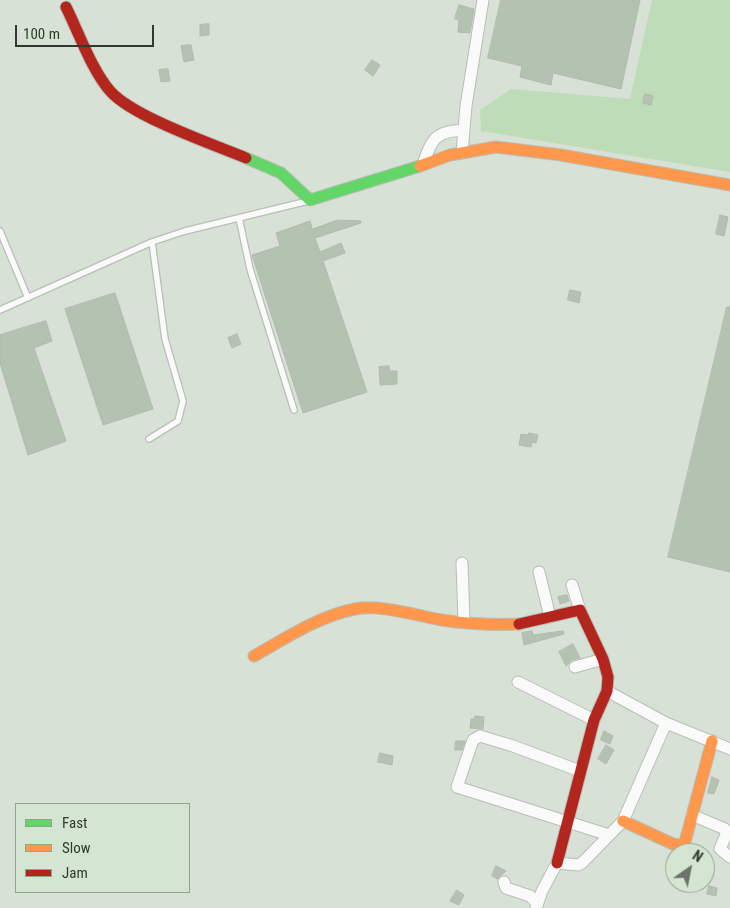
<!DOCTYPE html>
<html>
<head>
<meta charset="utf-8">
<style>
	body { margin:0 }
	#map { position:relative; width:730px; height:908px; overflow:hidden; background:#d8e1d6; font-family:"Roboto Condensed",sans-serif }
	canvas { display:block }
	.legend { position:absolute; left:15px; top:803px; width:175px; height:90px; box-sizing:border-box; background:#d4e6d1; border:1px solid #93a191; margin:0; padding:6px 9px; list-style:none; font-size:15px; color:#323931 }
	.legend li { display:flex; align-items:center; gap:10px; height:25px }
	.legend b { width:25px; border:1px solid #93a191 }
	.north { position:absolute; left:665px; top:843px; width:50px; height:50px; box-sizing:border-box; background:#d4e6d1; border:1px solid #93a191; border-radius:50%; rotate:33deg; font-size:14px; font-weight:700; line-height:20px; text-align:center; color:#323931 }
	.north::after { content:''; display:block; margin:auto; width:18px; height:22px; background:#6c746b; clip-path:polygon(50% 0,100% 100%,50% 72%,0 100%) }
	.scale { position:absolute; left:15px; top:25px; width:139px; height:22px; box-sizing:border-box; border:2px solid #323931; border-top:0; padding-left:6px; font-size:15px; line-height:18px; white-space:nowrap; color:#323931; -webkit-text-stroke:4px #d4e6d1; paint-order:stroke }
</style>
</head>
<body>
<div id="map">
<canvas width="730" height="908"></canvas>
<ul class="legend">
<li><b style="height:6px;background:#63d668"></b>Fast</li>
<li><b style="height:6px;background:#ff974d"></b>Slow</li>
<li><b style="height:6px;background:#b3261e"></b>Jam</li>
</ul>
<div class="north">N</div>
<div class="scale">100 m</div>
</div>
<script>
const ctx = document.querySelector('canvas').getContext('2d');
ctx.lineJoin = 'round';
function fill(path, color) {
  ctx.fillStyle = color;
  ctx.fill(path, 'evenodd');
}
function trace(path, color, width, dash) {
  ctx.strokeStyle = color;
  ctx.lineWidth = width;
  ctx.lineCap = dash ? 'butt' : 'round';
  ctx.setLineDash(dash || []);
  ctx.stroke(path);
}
fill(new Path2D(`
	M652,0H730V172L481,131L480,110L511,89L630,99Z`), '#bedcb8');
const building = new Path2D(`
	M501,0H640L621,89L553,73L551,85L543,83L520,77L522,66L488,58Z
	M459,5L474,9L470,33L458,32L459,20L455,19Z
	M209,24V35L200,36V25Z
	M191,45L194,60L184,62L181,46Z
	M372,60L380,65L373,76L365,70Z
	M168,69L170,81L161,82L159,70Z
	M645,94L653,96L651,105L643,103Z
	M720,215L728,217L724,236L716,234Z
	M338,220L361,221V223L315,238L320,252L341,243L345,253L323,261L367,392L303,413L252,255L280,246L276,233L310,221L312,229Z
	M570,290L581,292L579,303L568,300Z
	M115,293L153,409L103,425L65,309Z
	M727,307H730V572L668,557Z
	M46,321L52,341L34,348L66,441L28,455L0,363V335Z
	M237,334L241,344L232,348L228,338Z
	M389,366L390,371H397V384L380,385L379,367Z
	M529,433L538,435L536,443L532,442L531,447L519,445L521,434L529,435Z
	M567,595L569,601L560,604L558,597Z
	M532,631L533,635L563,631L564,634L524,645L522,633Z
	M573,644L580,658L572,660L566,666L559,652Z
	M475,716L484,717L483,729L470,728L471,719H475Z
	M604,731L613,736L610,744L601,740Z
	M456,741H465L462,750H455Z
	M606,745L614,750L606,764L598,759Z
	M380,753L393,756L392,765L378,762Z
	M712,777L719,780L714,794L708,793Z
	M496,866L506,871L497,879L492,876Z
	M709,886L717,888L716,896L707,894Z
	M457,890L464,895L459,905L450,901Z`);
fill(building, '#b4c3b1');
trace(building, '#b2b9b0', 1);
const lane = new Path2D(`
	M239,218L250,269L294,410
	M0,231L28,298
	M0,310L152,242L185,231L308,201
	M149,439L178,421L183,401L165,339L152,242`);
const street = new Path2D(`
	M462,153L466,106L483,0
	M423,164C432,139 435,131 464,130
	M462,563L464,621
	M539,572L550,617
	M572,585L580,610
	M575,667L603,659
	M518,682L594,720
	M666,723L730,749
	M580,771L513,746L480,736L473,740L457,787L609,835
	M692,815L725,829L726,835L720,849L730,857
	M504,882L506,888L530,896L537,903
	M536,908L542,891L557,863L578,865L582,863L623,821L666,723L607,691`);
const fast = new Path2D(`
	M246,158L281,173L310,200L420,166`);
const slow = new Path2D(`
	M420,166L450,155L496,147L561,155L730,185
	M254,656C286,638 319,616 355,609C380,604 418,616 442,620C467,624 494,625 519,624
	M623,821L673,844L680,845L685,842L712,741`);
const jam = new Path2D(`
	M66,7C79,33 92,71 111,92C134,117 212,144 246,158
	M519,624L580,610L603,659L608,677L607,691L594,720L557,863`);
trace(lane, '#b8bfb6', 8);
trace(street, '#b8bfb6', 13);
trace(fast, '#b8bfb6', 13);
trace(slow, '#b8bfb6', 13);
trace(jam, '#b8bfb6', 13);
trace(lane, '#f9faf9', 5.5);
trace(street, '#f9faf9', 11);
trace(fast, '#63d668', 11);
trace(slow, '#ff974d', 11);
trace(jam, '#b3261e', 11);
</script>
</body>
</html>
